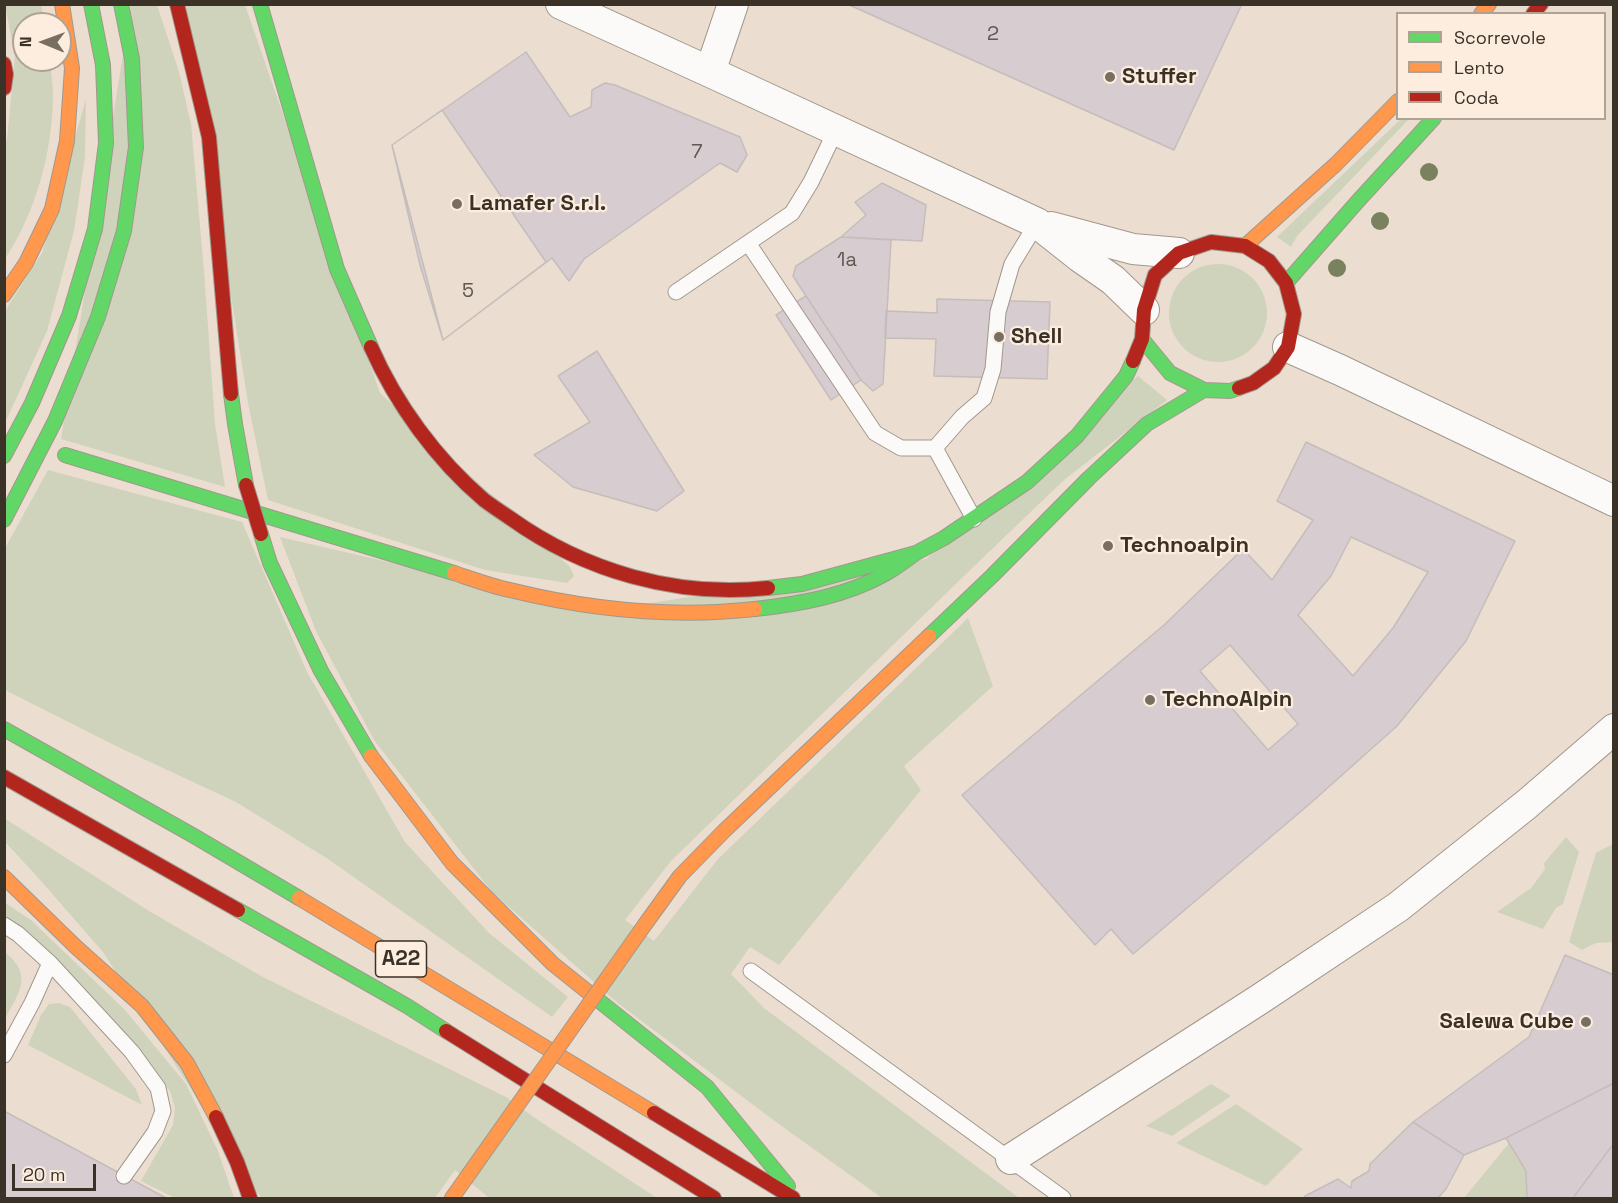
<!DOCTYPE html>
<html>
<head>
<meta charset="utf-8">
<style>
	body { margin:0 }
	#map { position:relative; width:1618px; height:1203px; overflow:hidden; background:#ebded0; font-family:"Space Grotesk",sans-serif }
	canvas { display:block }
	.frame { position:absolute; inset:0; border:6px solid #3a3127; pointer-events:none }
	.legend { position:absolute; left:1396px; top:12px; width:210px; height:108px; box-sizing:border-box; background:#fcedde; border:2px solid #aea295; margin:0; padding:8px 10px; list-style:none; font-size:18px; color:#3a3127 }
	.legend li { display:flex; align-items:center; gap:12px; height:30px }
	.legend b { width:30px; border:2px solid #aea295 }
	.north { position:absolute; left:12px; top:12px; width:60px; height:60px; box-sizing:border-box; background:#fcedde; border:2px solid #aea295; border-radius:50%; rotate:271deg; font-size:16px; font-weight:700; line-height:24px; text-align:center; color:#3a3127 }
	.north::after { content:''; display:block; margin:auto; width:21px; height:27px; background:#786e62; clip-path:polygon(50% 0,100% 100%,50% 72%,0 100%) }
	.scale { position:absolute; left:12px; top:1164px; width:84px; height:27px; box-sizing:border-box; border:3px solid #3a3127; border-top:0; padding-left:8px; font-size:18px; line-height:21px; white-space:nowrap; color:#3a3127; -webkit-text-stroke:4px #fcedde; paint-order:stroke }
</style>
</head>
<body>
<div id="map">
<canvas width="1618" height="1203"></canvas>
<div class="frame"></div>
<ul class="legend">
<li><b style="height:8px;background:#63d668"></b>Scorrevole</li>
<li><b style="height:8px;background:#ff974d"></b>Lento</li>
<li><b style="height:8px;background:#b3261e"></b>Coda</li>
</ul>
<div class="north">N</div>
<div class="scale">20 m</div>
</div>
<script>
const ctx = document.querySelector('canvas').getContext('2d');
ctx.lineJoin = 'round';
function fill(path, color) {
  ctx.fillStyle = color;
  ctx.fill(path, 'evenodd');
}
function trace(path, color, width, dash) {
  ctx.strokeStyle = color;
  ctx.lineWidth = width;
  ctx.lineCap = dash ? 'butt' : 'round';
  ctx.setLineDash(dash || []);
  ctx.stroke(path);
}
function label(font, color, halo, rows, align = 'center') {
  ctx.font = font + ' "Space Grotesk",sans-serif';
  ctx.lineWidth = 4.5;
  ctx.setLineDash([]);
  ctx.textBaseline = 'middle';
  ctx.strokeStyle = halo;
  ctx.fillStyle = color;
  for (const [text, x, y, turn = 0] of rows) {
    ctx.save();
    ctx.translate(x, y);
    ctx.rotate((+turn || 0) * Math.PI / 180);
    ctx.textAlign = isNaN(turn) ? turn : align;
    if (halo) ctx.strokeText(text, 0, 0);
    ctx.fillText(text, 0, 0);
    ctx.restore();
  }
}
fill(new Path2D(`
	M5,5H41L45,24H24V60H50C51,72 53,85 53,97C52,153 36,212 5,259V144L7,139L15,56Z
	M131,5H157L179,72L191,124L204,271L215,424L225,487L61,439Z
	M185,5H245L380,393L570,567L574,576L567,583L485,570L268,500L248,403Z
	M86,99L85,157L74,231L47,331L6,421L5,420V311L42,253Z
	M1401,119H1409L1297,236L1291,247L1277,237Z
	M1169 313a49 49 0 1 1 98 0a49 49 0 1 1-98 0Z
	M1138,376L1167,400L1064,480L965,575L671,861L625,920L654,941L718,859L968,618L993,686L904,766L921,790L779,965L750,947L731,974L764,1008L1019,1198H882L776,1122L619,1004L492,892L374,740L316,631L280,537L601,611L926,559Z
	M48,470L242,522L307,672L405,842L489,933L568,997L552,1017L328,859L236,802L120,748L5,690L4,550Z
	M4,818L149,911L263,977L506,1097L538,1120L657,1198H487L488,1197L455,1170L435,1198H261L103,952L33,872L5,842Z
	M1566,837L1579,852L1563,904L1556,908L1543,929L1497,912L1531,888L1545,869L1544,863Z
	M1613,844V942L1596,943L1582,950L1569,942L1596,853Z
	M4,902L31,920L125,1010L186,1084L218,1151L234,1198H175L141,1181L173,1125L175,1108L170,1091L112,1018L54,956L5,919Z
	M5,952C34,976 19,992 5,1019Z
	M59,1003L70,1007L136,1089L142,1105L28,1045L41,1015L49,1004Z
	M1211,1084L1231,1096L1172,1136L1146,1126Z
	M1236,1104L1303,1149L1266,1186L1176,1143Z
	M1509,1143L1526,1171L1527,1198H1464Z`), '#cfd3bb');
const building = new Path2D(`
	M847,4H1242L1174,150Z
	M526,52L570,117L591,107L592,90L605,83L615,85L740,137L747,155L737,172L720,163L584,259L569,281L552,258L443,340L420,265L392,145Z
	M442,110L546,262L443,340L392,145Z
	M882,183L926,205L922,241L841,237L866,215L855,202Z
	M841,237L891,240L883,384L873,391L861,380L793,276L796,266Z
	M806,296L861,380L831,400L776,315Z
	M937,299L1050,302L1047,379L934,376L936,339L885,338L886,311L937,313Z
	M597,351L684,491L657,511L573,487L534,455L590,422L558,376Z
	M1306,442L1515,541L1466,641L1397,726L1313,801L1133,954L1111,929L1095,945L962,795L1164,625L1243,549L1272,580L1313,520L1277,501ZM1351,537L1428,572L1393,628L1353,676L1298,615L1331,576ZM1230,645L1298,724L1268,750L1200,671Z
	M1565,955L1614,975V1082L1612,1084L1506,1138L1464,1155L1413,1122L1529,1037Z
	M1612,1084L1614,1085V1143L1573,1198H1527L1526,1171L1506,1138Z
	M4,1111L166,1198H4Z
	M1413,1122L1464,1155L1446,1189L1438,1198H1304L1305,1196L1338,1179L1351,1188L1352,1181L1369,1171L1370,1164Z
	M1614,1143V1198H1573Z`);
fill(building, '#d7cccf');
trace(building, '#c5bdbc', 1.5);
const lane = new Path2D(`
	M748,243L875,433L901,448H935L962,417L984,398L993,369L998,312L1012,264L1037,223
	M676,292L792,213L811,182L836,130
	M935,448L974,519
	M4,925L18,934L50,963L132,1052L158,1088L163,1111L155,1132L124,1176
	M751,971L1063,1198
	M4,1055L32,1003L50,963`);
const street = new Path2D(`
	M561,4L710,72L1037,223L1080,257L1113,280L1144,310
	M710,72L733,4
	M1051,227L1133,249L1179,253
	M1288,347L1340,370L1614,501
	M1011,1159L1260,999L1398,907L1527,804L1614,729`);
const fast = new Path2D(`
	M260,4L337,269L371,347
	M1286,283L1358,201L1434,118
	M1142,339L1170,373L1204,390L1230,391L1239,388
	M231,394L235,424L246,485
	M65,455L454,573
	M4,456L32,403L69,316L95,229L106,143L103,65L91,4
	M4,520L55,421L98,317L124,231L136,147L132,59L121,4
	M261,534L270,563L321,671L371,756
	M768,588L802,584L916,553L944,538L1027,482L1077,436L1126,376L1133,361
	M755,609C800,604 846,596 885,574C896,568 906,560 916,553
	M929,636L992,576L1089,478L1147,424L1204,390
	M4,729L194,836L299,898
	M238,910L407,1006L446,1031
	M593,996L707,1087L788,1186`);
const slow = new Path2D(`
	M1481,14L1489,4
	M1245,246L1336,164L1398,101
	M4,295L26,263L52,209L67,141L72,68L62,4
	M454,573C472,579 491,586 510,590C591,610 673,618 755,609
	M371,756L452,863L553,964L593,996
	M4,877L76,947L142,1006L187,1063L216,1117
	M299,898L654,1113
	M646,923L680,876L724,831L929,636
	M452,1198L469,1174`);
const jam = new Path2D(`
	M177,4L209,137L231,394
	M1533,14L1541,4
	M4,64L6,74L4,88
	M371,347C396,404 436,459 484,500C492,506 501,512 510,518C584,571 677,598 768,588
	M1133,361L1142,339L1144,310L1155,275L1179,253L1211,242L1245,246L1269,261L1286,283L1294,314L1288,347L1274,368L1253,383L1239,388
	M4,777L238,910
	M446,1031L714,1198
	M654,1113L793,1198
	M216,1117L237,1162L250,1198`);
trace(lane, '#a1988d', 17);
trace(street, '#a1988d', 32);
trace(fast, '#a1988d', 16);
trace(slow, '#a1988d', 16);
trace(jam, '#a1988d', 16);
trace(lane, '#fcfaf8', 15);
trace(street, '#fcfaf8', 30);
trace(fast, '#63d668', 14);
trace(slow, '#ff974d', 14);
trace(jam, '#b3261e', 14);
const slowBridge = new Path2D(`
	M469,1174L646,923`);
const jamBridge = new Path2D(`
	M246,485L261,534`);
trace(slowBridge, '#a1988d', 16, []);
trace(jamBridge, '#a1988d', 16, []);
trace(slowBridge, '#ff974d', 14);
trace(jamBridge, '#b3261e', 14);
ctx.fillStyle = '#7a815e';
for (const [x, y] of [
	[1429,172],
	[1380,221],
	[1337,268]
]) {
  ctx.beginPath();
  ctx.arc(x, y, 9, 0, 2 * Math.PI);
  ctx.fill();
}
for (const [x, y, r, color] of [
	[1110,77,6,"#786e62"],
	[457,204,6,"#786e62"],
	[999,337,6,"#786e62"],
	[1108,546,6,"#786e62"],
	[1150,700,6,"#786e62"],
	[1586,1022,6,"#786e62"]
]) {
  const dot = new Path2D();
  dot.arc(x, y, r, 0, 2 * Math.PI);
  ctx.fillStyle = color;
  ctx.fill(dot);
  trace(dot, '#fcedde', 2);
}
label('20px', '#615851', null, [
	["2",993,35],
	["7",697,153],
	["1a",847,261],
	["5",468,292]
]);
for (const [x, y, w] of [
	[401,959,51]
]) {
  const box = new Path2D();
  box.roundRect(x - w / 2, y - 18, w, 36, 4.5);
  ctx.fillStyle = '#fcedde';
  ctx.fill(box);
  trace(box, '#3a3127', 1.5);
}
label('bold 21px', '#3a3127', null, [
	["A22",401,959]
]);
label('bold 22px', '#3a3127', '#fcedde', [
	["Stuffer",1122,77],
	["Lamafer S.r.l.",469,204],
	["Shell",1011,337],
	["Technoalpin",1120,546],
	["TechnoAlpin",1162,700],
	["Salewa Cube",1574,1022,"right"]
], 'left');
</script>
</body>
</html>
